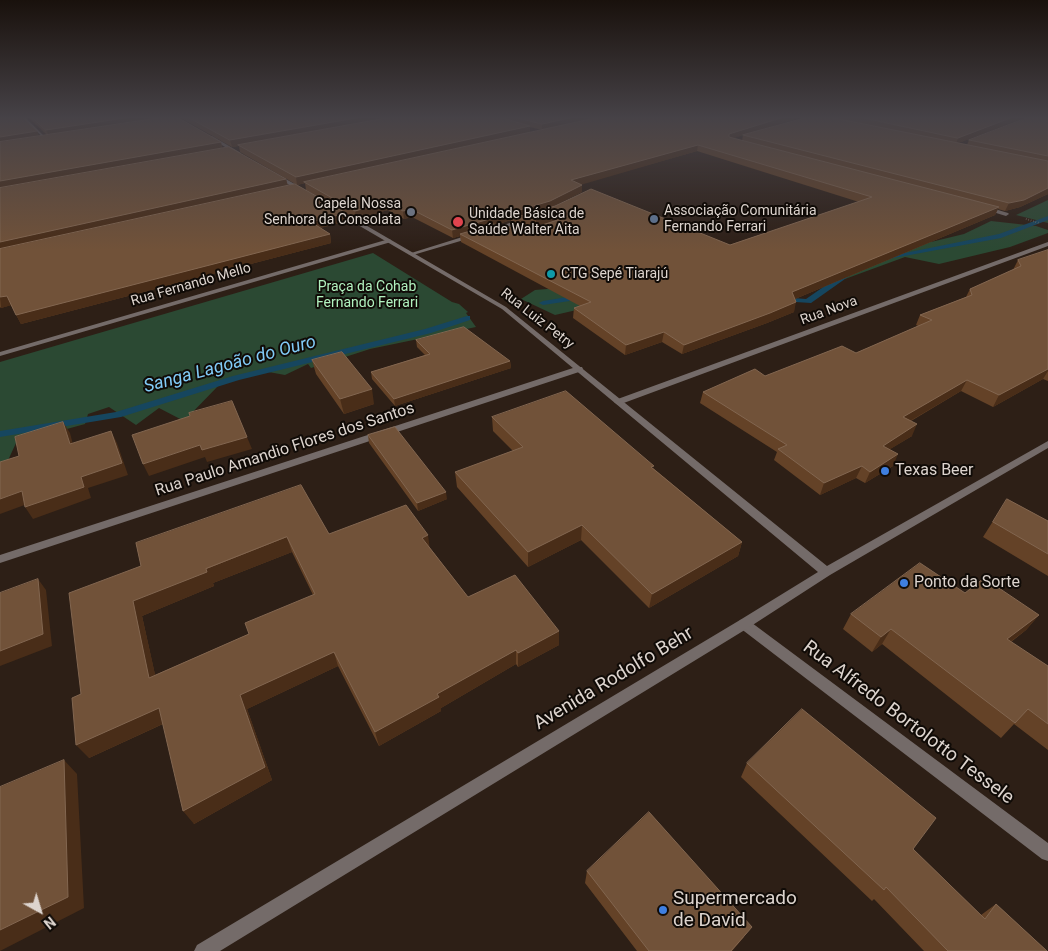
<!DOCTYPE html>
<html>
<head>
<meta charset="utf-8">
<style>
	body { margin:0 }
	#map { position:relative; width:1048px; height:951px; overflow:hidden; background:#2d1f16; font-family:Roboto,sans-serif }
	canvas { display:block }
	.north { position:absolute; left:15px; top:886px; width:50px; height:50px; -webkit-text-stroke:4px #100b07; paint-order:stroke; rotate:141deg; font-size:14px; font-weight:700; line-height:20px; text-align:center; color:#ddd4ce }
	.north::after { content:''; display:block; margin:auto; width:18px; height:22px; background:#ddd4ce; clip-path:polygon(50% 0,100% 100%,50% 72%,0 100%) }
</style>
</head>
<body>
<div id="map">
<canvas width="1048" height="951"></canvas>
<div class="north">N</div>
</div>
<script>
const ctx = document.querySelector('canvas').getContext('2d');
ctx.lineJoin = 'round';
function fill(path, color) {
  ctx.fillStyle = color;
  ctx.fill(path, 'evenodd');
}
function trace(path, color, width, dash) {
  ctx.strokeStyle = color;
  ctx.lineWidth = width;
  ctx.lineCap = dash ? 'butt' : 'round';
  ctx.setLineDash(dash || []);
  ctx.stroke(path);
}
function label(font, color, halo, rows, align = 'center') {
  ctx.font = font + ' Roboto,sans-serif';
  ctx.lineWidth = 4;
  ctx.setLineDash([]);
  ctx.textBaseline = 'middle';
  ctx.strokeStyle = halo;
  ctx.fillStyle = color;
  for (const [text, x, y, turn = 0] of rows) {
    ctx.save();
    ctx.translate(x, y);
    ctx.rotate((+turn || 0) * Math.PI / 180);
    ctx.textAlign = isNaN(turn) ? turn : align;
    if (halo) ctx.strokeText(text, 0, 0);
    ctx.fillText(text, 0, 0);
    ctx.restore();
  }
}
fill(new Path2D(`
	M1048,200V223L1016,215Z
	M991,221L1036,226L1048,230V233L1010,247L939,264L905,257L845,279L827,274L912,242H931L964,234Z
	M373,253L452,302L459,304L468,312L466,313L476,327L370,349L311,368L308,364L285,375L263,371L220,384L184,421L159,408L136,425L109,407L88,414L85,424L16,443L4,469L0,471V362Z
	M571,287L583,293L581,309L555,315L521,299L535,290Z`), '#2b4933');
fill(new Path2D(`
	M1048,216V220L1001,238L883,260L880,258L999,234Z
	M845,272L852,274L811,303L780,301L776,299L780,297L806,299Z
	M580,295H583V299L543,305L539,303L543,301Z
	M467,316H470V320L431,333L239,380L121,417L0,437V431L116,412L233,376L425,329Z`), '#16465f');
trace(new Path2D(`
	M1026,219L1039,223`), '#80756d', 2, [0.5, 2]);
fill(new Path2D(`
	M522,219L524,220V222L491,232L488,230Z
	M472,234L475,236L474,237L413,255L408,254Z`), '#746b69');
fill(new Path2D(`
	M21,117H25L49,141H47Z
	M985,206L1008,213L1009,214L1006,216L983,209V207Z
	M389,239L391,240V242L0,356V352Z
	M1048,242V246L621,404L618,405L614,402L615,400Z
	M576,367H582L583,369L582,371L0,563V555Z
	M744,619L748,620L1048,843V861L1042,859L740,628L738,624L740,620Z`), '#746b69');
fill(new Path2D(`
	M210,136H212L241,153L237,154L210,138Z
	M273,174H277L307,191L302,192L273,176Z
	M334,209H338L506,307L827,566L1048,441V448L830,575L748,628L220,951H194L197,945L740,620L818,572L502,309L334,211Z`), '#746b69');
fill(new Path2D(`
	M0,117L39,136L47,135L28,117H177L221,142L222,148L286,179L288,186L346,213L347,221L320,228L330,234L331,243L21,324L11,305L1,308L0,307Z
	M179,117H802L733,138L742,141L743,135L808,117H1026L958,143L967,145L969,140L1048,117V194L1020,207L1005,211L998,209L995,215L795,299L794,312L767,323L682,354L662,342L625,355L573,318L574,308L580,306L461,242L460,236L453,238L412,217L404,219L388,210L356,219L306,190L305,183L297,185L240,152L239,146L232,147ZM530,127L542,130L530,133ZM697,151L859,202L730,245L553,206L582,192V185L581,184ZM511,220V227H499L496,225Z
	M1048,250V381L1043,379L993,407L961,391L911,421L912,436L890,449L893,466L865,483L856,478L820,495L774,460L777,452L700,403L703,392L856,353L918,326L916,325L920,315L966,297L970,289L1013,270L1018,260Z
	M416,340L510,361L511,368L395,406L372,379L371,372L425,355L417,347Z
	M312,360L374,404L344,414L316,374Z
	M492,417L653,468L742,542L738,556L649,608L581,540L528,567L457,487L455,472L513,451L493,431Z
	M368,435L447,499L418,511L369,443Z
	M1007,499L1048,521V576L983,537Z
	M329,534L430,548L468,597L559,645L518,667L516,664L441,708V711L379,746L338,666L247,709L272,780L194,824L163,724L89,758L81,694L141,566L136,543ZM292,552L313,595L249,634L155,675L142,616L214,586L213,583Z
	M965,593L1039,615L1026,630L1011,642L1048,666V750L1014,724L1001,738L882,644L872,652L843,629L851,614Z
	M747,763L913,849L981,915L996,904L1047,951H924L874,899L872,901L741,777Z
	M587,871L744,937L732,951H637L585,883Z`), '#644227');
fill(new Path2D(`
	M131,117H172L49,136L46,130Z
	M362,117H396L232,147L230,140Z
	M575,117H602L542,130V124Z
	M784,117H802L727,140L729,134Z
	M1013,117H1026L956,144L958,138Z
	M530,126V133L297,185L296,177Z
	M37,131L40,138L0,144V137Z
	M221,142L222,149L0,189V181Z
	M698,145L697,151L570,188L571,180Z
	M286,179L288,187L0,251V242Z
	M582,185V192L549,208L511,219V220L462,235L460,234V236L453,238L452,230Z
	M1048,188V194L1020,207L1005,211L1009,203Z
	M387,202L388,210L356,219L355,211Z
	M999,207L995,215L790,301L792,292Z
	M411,209L412,217L404,219L403,211Z
	M564,210L563,218L536,227V219Z
	M346,213L347,221L313,230L311,222Z
	M330,234L331,243L21,324L16,315Z
	M7,296L12,305L1,308L0,297Z
	M796,302L794,312L767,323L682,354L684,345Z
	M664,332L662,342L625,355L626,345Z
	M510,361L511,368L395,406L394,399Z
	M1048,369V371L1043,379L993,407L999,395Z
	M967,380L961,391L898,428L903,417Z
	M372,389L374,404L344,414L340,399Z
	M63,422L70,433L76,456L70,444Z
	M917,424L912,436L877,457L883,446Z
	M111,431L117,443L128,475L88,488L91,498L33,519L25,507L81,477Z
	M247,437L252,449L207,462L205,457L149,476L143,464L200,445Z
	M898,454L893,466L865,483L870,472Z
	M862,466L856,478L820,495L824,483Z
	M22,491L30,503L0,514V499Z
	M446,492L447,499L418,511L417,503Z
	M582,525L581,540L528,567V552Z
	M428,535L430,550L422,538Z
	M287,537L292,552L213,583L214,586L142,616L159,692L149,678L133,601L206,569Z
	M742,542L738,556L649,608L652,594Z
	M38,579L46,590L52,646L0,666V651Z
	M1039,615L1026,630L994,654L1007,639Z
	M891,629L882,644L872,652L881,637Z
	M559,631V645L518,667V653Z
	M516,650V664L441,708V711L379,746L375,732L437,694Z
	M334,652L338,666L247,709L272,780L194,824L183,811L240,695Z
	M159,708L169,721L89,758L76,745Z
	M64,760L77,774L84,908L0,951V930Z
	M752,927L732,951H731Z`), '#492d18');
const building = new Path2D(`
	M0,117H22L37,131L0,137Z
	M32,117H131L46,130Z
	M165,117H177L221,142L0,181V142Z
	M188,117H362L230,140Z
	M392,117H499L530,126L296,177L238,145Z
	M515,117H575L542,124Z
	M600,117H784L729,134V137L999,207L792,292L796,302L770,313L684,345L664,332L626,345L574,308L591,302L460,234L494,224L499,227H536L567,217L568,213L564,210L536,219H511L555,206L591,189L730,245L872,197L698,145L571,180L582,185L550,201L452,230L411,209L403,211L387,202L355,211L304,182Z
	M808,117H829L1048,161V188L1024,200L1009,203L743,135Z
	M859,117H1013L958,138Z
	M1029,117H1048V156L969,140Z
	M229,147L286,179L0,242V188Z
	M295,184L346,213L311,222L330,234L16,315L7,296L0,297V249Z
	M1048,250V369L999,395L967,380L903,417L917,424L883,446L898,454L870,472L862,466L824,483L778,449L787,445L703,392L755,369L765,376L842,346L856,353L932,320L920,315L972,295L970,289L1021,266L1018,260Z
	M464,327L510,361L394,399L371,372L430,354L416,340Z
	M342,352L372,389L340,399L312,360Z
	M566,391L654,466L651,467L742,542L652,594L582,525L528,552L455,472L523,447L492,417Z
	M232,401L247,437L202,450L200,445L143,464L132,435L190,416L189,413Z
	M63,422L70,444L111,431L122,463L81,477L84,487L25,507L22,491L0,499V462L19,456L15,437Z
	M395,427L446,492L417,503L368,435Z
	M301,485L329,534L406,505L428,535L422,538L468,597L515,575L559,631L518,653L516,650L437,694L439,697L375,732L334,652L240,695L265,767L183,811L159,708L76,745L72,698L81,694L69,593L141,566L136,543ZM287,537L315,594L245,623L249,634L149,678L133,601L207,572L206,569Z
	M1007,499L1048,521V554L993,522Z
	M920,563L965,593L984,578L1039,615L1007,639L1048,666V724L1028,709L1015,723L891,629L881,637L851,614Z
	M38,579L43,634L0,651V593Z
	M802,709L936,818L913,849L985,919L996,904L1047,951H948L886,887L884,890L747,763Z
	M64,760L68,897L0,930V787Z
	M649,812L752,927L731,951H649L587,871Z`);
fill(building, '#715239');
trace(building, '#826650', 1);
const sky = ctx.createLinearGradient(0, 0, 0, 250);
sky.addColorStop(0, '#19110c');
sky.addColorStop(0.47, '#464247');
sky.addColorStop(1, '#46424700');
ctx.fillStyle = sky;
ctx.fillRect(0, 0, 1048, 250);
for (const [x, y, r, color] of [
	[411,212,5,"#6b7280"],
	[654,219,5,"#5c6f8a"],
	[458,222,6,"#e0444e"],
	[551,274,5,"#0f9aa8"],
	[885,471,5,"#3f7fe0"],
	[904,583,5,"#3f7fe0"],
	[663,910,5,"#3f7fe0"]
]) {
  const dot = new Path2D();
  dot.arc(x, y, r, 0, 2 * Math.PI);
  ctx.fillStyle = color;
  ctx.fill(dot);
  trace(dot, '#100b07', 2);
}
label('14px', '#ddd4ce', '#100b07', [
	["Capela Nossa",401,204,"right"],
	["Senhora da Consolata",401,220,"right"],
	["Associação Comunitária",664,211],
	["Fernando Ferrari",664,227],
	["Unidade Básica de",469,214],
	["Saúde Walter Aita",469,230],
	["CTG Sepé Tiarajú",561,274]
], 'left');
label('14px', '#ddd4ce', '#100b07', [
	["Rua Fernando Mello",191,285,-16],
	["Rua Nova",829,311,-20],
	["Rua Luiz Petry",537,319,38]
]);
label('14px', '#b1f2bf', '#100b07', [
	["Praça da Cohab",367,287],
	["Fernando Ferrari",367,303]
]);
label('16px', '#ddd4ce', '#100b07', [
	["Rua Paulo Amandio Flores dos Santos",285,450,-18]
]);
label('16px', '#ddd4ce', '#100b07', [
	["Texas Beer",895,471],
	["Ponto da Sorte",914,583]
], 'left');
label('italic 18px', '#81caf6', '#100b07', [
	["Sanga Lagoão do Ouro",230,365,-15]
]);
label('19px', '#ddd4ce', '#100b07', [
	["Avenida Rodolfo Behr",614,679,-31],
	["Rua Alfredo Bortolotto Tessele",908,723,37]
]);
label('19px', '#ddd4ce', '#100b07', [
	["Supermercado",673,899],
	["de David",673,921]
], 'left');
</script>
</body>
</html>
